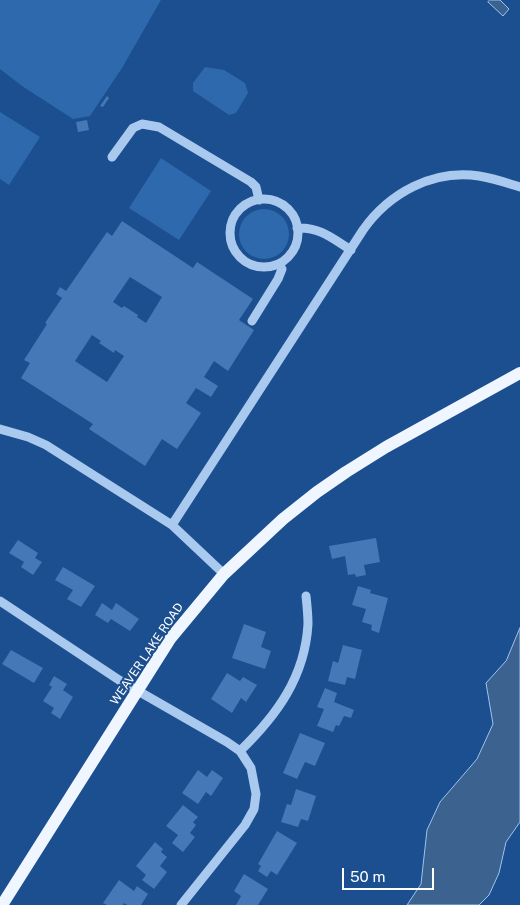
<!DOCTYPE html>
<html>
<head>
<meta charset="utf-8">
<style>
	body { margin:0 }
	#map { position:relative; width:520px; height:905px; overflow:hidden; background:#1b4f8f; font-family:"Public Sans",sans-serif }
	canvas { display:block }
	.scale { position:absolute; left:342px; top:868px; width:92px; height:22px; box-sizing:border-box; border:2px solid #fff; border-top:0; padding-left:6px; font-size:15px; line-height:18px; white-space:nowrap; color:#fff; -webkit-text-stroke:4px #1b4f8f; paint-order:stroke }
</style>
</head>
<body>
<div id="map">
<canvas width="520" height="905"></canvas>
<div class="scale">50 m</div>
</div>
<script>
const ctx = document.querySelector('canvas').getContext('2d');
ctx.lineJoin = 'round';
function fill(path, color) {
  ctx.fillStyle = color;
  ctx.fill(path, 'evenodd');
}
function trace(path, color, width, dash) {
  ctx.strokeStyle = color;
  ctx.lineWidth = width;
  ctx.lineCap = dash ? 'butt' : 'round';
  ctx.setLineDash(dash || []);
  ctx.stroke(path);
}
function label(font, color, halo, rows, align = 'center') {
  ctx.font = font + ' "Public Sans",sans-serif';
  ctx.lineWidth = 4;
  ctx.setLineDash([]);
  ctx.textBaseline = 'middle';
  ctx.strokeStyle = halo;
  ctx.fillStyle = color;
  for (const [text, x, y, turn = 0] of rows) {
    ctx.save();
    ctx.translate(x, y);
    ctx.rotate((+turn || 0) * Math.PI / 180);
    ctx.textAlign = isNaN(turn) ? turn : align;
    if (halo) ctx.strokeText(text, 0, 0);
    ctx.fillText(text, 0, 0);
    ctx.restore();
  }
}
fill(new Path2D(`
	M0,0H161L122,68L90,116L73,119L22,86L0,69Z
	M205,67L224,70L245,83L248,93L236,113L229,115L193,91V83Z
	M0,112L40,137L9,185L0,179Z
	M161,158L211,191L179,240L129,208Z
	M239 234a25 25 0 1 1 50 0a25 25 0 1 1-50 0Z`), '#2e69ad');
const water = new Path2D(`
	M490,0H500L509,9L503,16L488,2Z
	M520,628V822L506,842L499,873L489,895L479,905H407L421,884L427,830L440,802L477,759L493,724L486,683L506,661Z`);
fill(water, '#3c6290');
trace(water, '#9cc4f0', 1);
fill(new Path2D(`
	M107,96L109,98L103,107L100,106Z
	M87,120L89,130L78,132L76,122Z
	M122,221L193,268L197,262L253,299L239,320L254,330L228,371L214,361L204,377L218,386L211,397L196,388L186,403L201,413L177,449L162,439L145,466L89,429L93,424L21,378L30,363L24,360L47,324L45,323L62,298L56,294L60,287L66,291L107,232L112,236ZM130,277L162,297L146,323L137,317L138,315L124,306L122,308L113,302ZM92,335L101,341L99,343L114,353L115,350L124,356L107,382L75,361Z
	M376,538L380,562L364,565L366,575L356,577L355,574L348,575L345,556L332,559L329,546Z
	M18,540L38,553L35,558L42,562L33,575L21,567L24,562L9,553Z
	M63,567L95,586L81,607L67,599L73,590L55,580Z
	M358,586L371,590L370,593L388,598L379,633L371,630L372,625L362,622L366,609L352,605Z
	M102,603L112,610L116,603L139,619L130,631L111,619L108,623L95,615Z
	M244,624L266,632L261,647L271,651L265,669L232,658Z
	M343,645L362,650L355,679L347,677L345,685L328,681L333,661L338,663Z
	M11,650L43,668L34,683L2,664Z
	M227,673L240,681L243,677L257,685L246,702L241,698L232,713L211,699Z
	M54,676L67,684L63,690L73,697L60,719L51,713L54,708L43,701L52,687L49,685Z
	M325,688L337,693L334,702L354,710L351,718L344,716L339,726L336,725L333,732L317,726L324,709L317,707Z
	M300,733L325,743L315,766L305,762L297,779L283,773Z
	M198,770L207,777L212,770L223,778L211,796L206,792L198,804L182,793Z
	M296,789L316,796L308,821L301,819L298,827L281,822L287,804L291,805Z
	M183,805L198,817L193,822L196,825L190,833L195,837L183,852L172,843L178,835L166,826Z
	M277,831L297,843L277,875L271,871L267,877L258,871L261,866L258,864Z
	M155,842L163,849L161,852L167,857L160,866L167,872L154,889L142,880L146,875L136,866Z
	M244,874L268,889L258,905H236L241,896L234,891Z
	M119,880L134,891L137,886L148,894L141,905H127L124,903L123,905H107L103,903Z`), '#4478b7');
trace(new Path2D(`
	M112,157L133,128L142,124L159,127L251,182L256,187L259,200
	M230 233a34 34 0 1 1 68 0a34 34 0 1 1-68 0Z
	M297,228C320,227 332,238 351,250
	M252,321L278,279L282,269L279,264
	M0,429L28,437L46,445L172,525L224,574
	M172,525L363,230C389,193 433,169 479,176C493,178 507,183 520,187
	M0,601L119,680L227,742L240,751L251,768L256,794L254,809L245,825L181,905
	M240,751C277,715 305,677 308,624C308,615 307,605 306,596`), '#a9c9ee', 9);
trace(new Path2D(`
	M2,905L170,639L224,574L283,519L317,492L346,472L386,447L520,373`), '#f0f6ff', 12);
label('12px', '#fff', '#1b4f8f', [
	["WEAVER LAKE ROAD",147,654,-56]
]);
</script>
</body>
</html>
